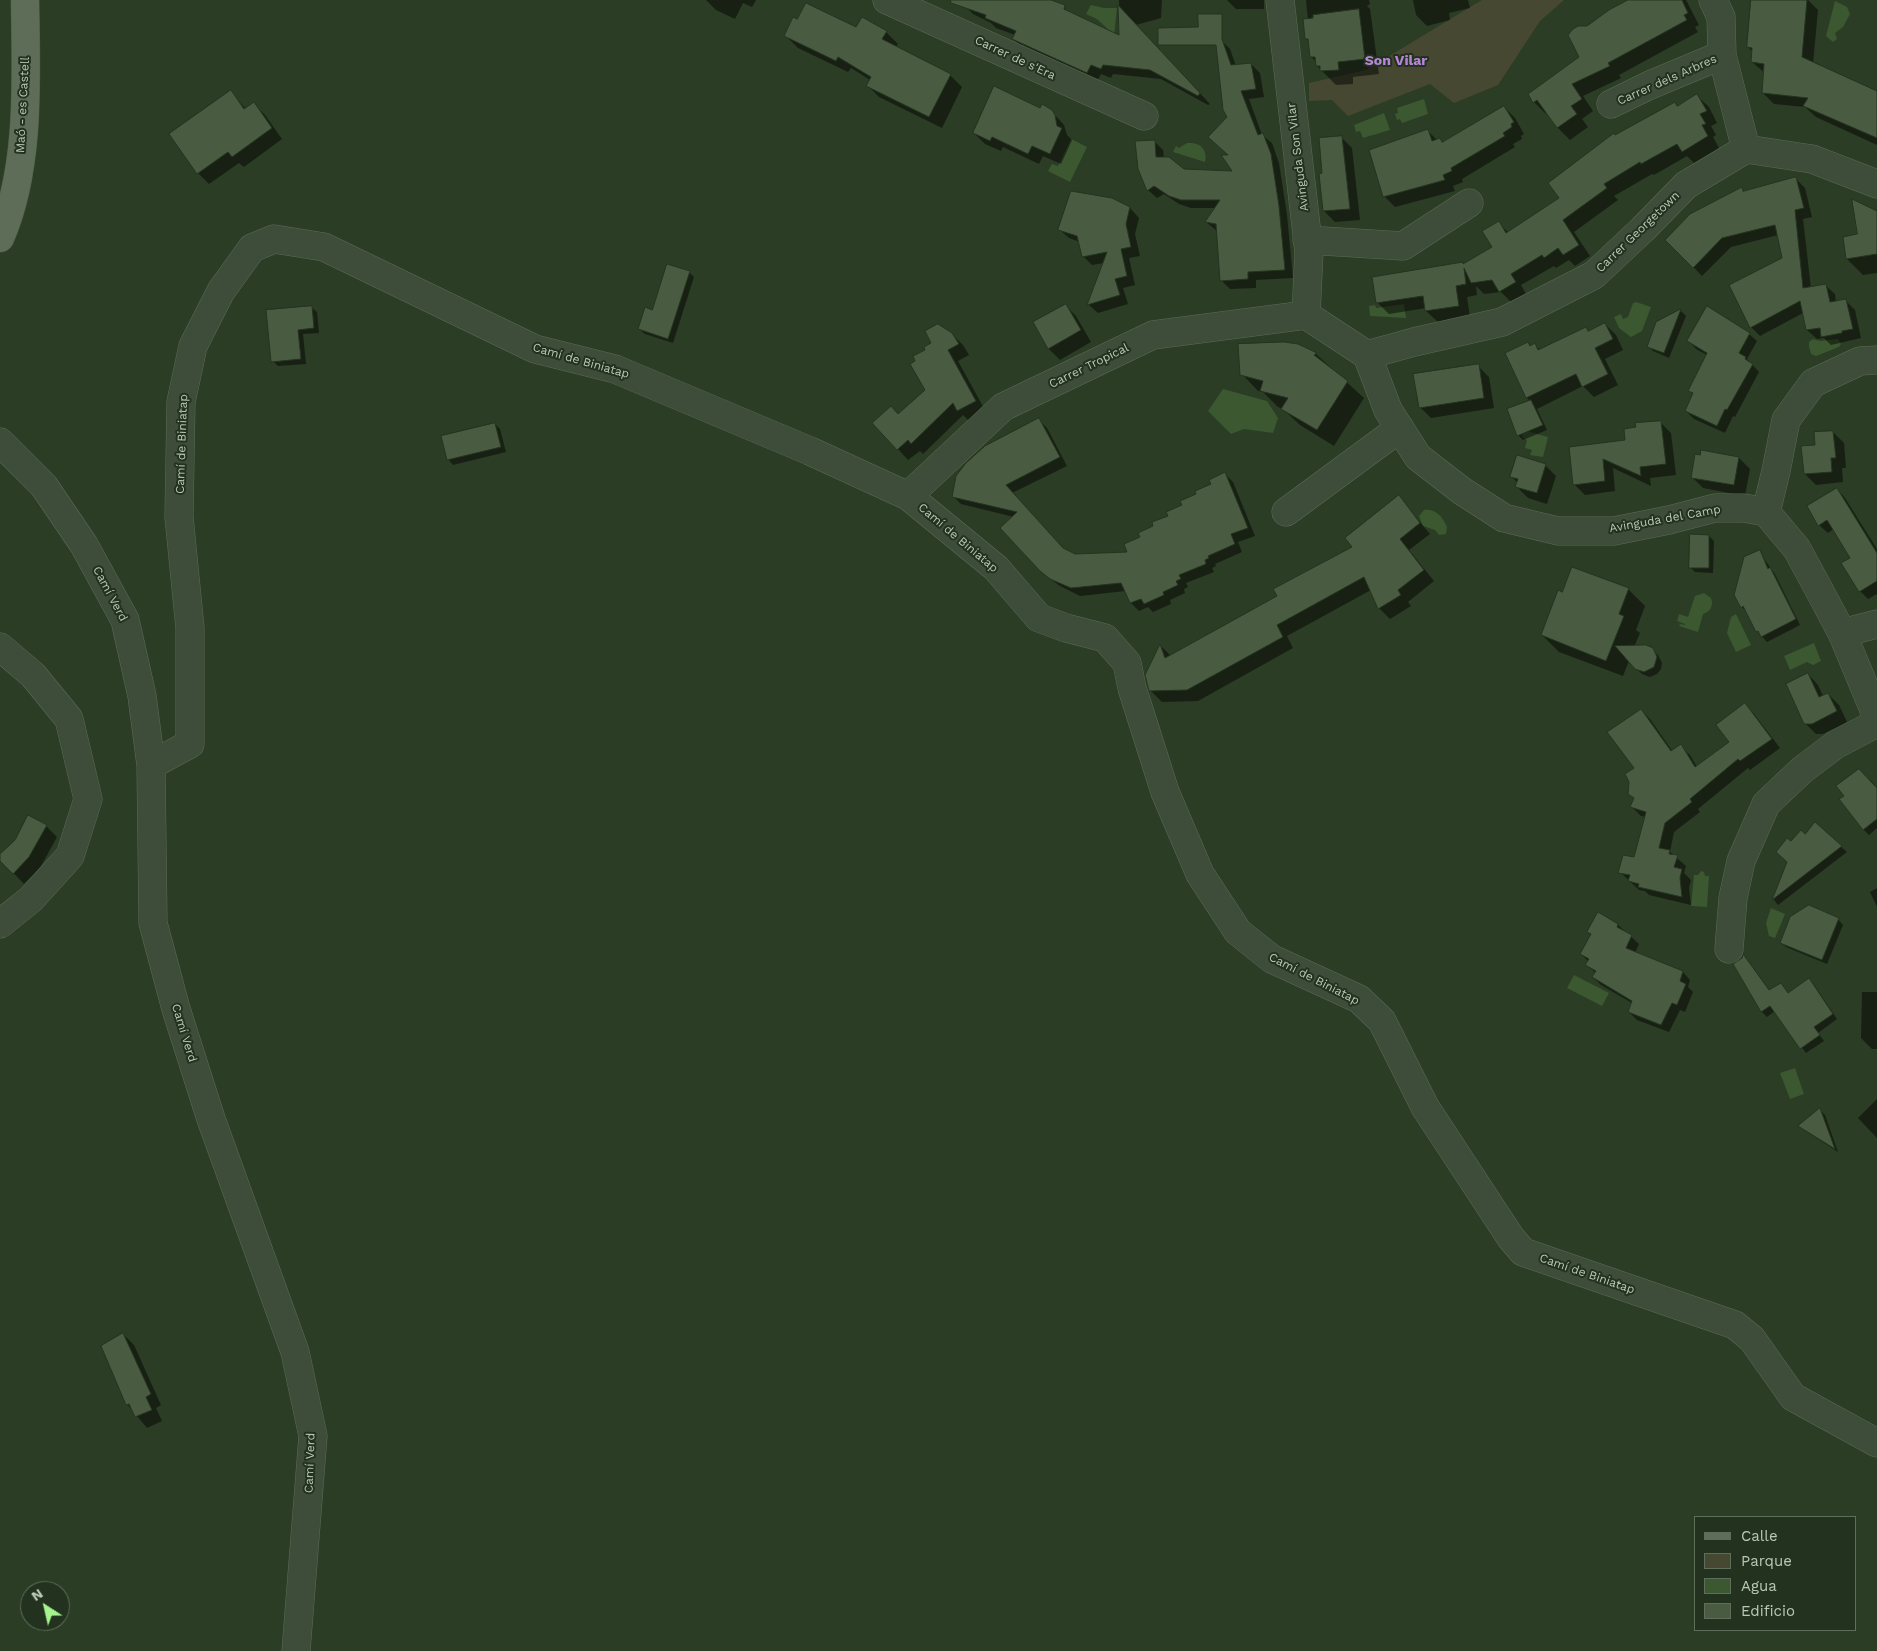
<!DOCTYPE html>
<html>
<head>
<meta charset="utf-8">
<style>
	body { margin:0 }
	#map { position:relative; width:1877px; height:1651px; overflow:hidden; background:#2b3d25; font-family:"Work Sans",sans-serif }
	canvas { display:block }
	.legend { position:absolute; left:1694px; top:1516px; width:162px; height:115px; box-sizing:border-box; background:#23321e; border:1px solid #5f6e5a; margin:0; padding:6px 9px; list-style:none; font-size:15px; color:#b9c8b5 }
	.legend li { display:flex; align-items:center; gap:10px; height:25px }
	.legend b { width:25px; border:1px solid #5f6e5a }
	.north { position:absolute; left:20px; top:1581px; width:50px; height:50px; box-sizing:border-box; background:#23321e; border:1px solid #5f6e5a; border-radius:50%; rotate:325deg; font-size:14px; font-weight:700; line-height:20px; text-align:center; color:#b9c8b5 }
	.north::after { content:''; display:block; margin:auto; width:18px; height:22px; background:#a5f48e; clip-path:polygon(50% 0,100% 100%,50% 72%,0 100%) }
</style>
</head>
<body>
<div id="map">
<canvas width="1877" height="1651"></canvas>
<ul class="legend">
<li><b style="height:6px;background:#5d6d57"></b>Calle</li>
<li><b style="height:14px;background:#474832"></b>Parque</li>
<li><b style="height:14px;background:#3b5830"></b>Agua</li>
<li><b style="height:14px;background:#495c41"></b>Edificio</li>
</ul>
<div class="north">N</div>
</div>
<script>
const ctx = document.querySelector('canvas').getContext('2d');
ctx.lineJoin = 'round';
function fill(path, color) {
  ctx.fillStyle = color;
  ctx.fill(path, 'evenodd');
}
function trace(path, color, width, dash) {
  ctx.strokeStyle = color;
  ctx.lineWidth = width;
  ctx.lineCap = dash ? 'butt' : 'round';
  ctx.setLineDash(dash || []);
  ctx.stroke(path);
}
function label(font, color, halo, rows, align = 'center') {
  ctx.font = font + ' "Work Sans",sans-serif';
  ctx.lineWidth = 4;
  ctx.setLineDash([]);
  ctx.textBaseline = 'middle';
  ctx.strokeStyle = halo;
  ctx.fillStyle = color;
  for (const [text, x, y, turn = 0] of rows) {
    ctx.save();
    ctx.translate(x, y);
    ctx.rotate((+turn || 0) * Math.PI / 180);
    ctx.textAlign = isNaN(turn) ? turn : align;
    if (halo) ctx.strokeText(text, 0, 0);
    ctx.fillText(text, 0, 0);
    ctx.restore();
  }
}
fill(new Path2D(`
	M1482,0H1564L1540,21L1498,85L1454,103L1430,84L1348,116L1332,100L1309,101V83L1366,70Z`), '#474832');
fill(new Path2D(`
	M1835,1L1847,7L1850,14L1843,27L1835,33L1837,39L1833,42L1826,36Z
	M1091,5L1104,8H1117L1114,35L1097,19L1086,14Z
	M1424,99L1428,114L1402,123L1400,119L1397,120L1395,114L1398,113L1397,108Z
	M1384,113L1390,130L1363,138L1360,131L1356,132L1354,125Z
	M1071,139L1087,147L1070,182L1048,171L1052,164L1058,166Z
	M1187,143C1200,142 1208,149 1205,162L1173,152L1176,146L1179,148Z
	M1636,302L1651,307L1642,331L1631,337L1619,328L1614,317L1621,314L1623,319L1628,317L1633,303Z
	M1404,304L1406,318L1370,316L1369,306L1375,305L1376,308Z
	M1813,339L1820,341L1838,339L1841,344L1839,347L1816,356L1811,354L1809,347V342Z
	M1223,389L1267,401L1278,418L1273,433L1244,429L1231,434L1208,411Z
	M1526,431L1548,437L1543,457L1530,455L1532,450L1525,448L1527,440L1523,438L1522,434Z
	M1424,510C1435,508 1443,517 1447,527L1446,534L1439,535L1435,530L1423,526L1419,516Z
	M1704,593L1711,598C1714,606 1710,612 1703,614L1698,632L1679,626L1680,624L1685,625V624L1677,621L1679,614L1688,617L1695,596Z
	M1736,614L1751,645L1736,652L1727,633L1731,617Z
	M1814,643L1821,661L1813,665L1807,662L1790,670L1784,656Z
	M1701,871L1704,872L1705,876H1709L1707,907L1691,906L1694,875H1698Z
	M1771,908L1785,914L1775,938L1769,936L1766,923Z
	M1574,975L1609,993L1602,1006L1567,988Z
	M1795,1068L1804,1094L1790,1099L1780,1073Z`), '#3b5830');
fill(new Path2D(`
	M706,0H756L752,7L743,3L735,19L716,10Z
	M964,0H1048L1062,5L1069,13L1120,37L1119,0H1162L1161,18L1136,25L1210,104L1208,105L1161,79L1113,74L1111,78L1101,74L1097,82L1024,49L1014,39L1015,35L996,28L991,23L973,14L963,4Z
	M1227,0H1264V9H1236Z
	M1306,0H1369L1370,4L1367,6L1370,9L1379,74L1353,77V84L1336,85L1317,66V62L1311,57L1310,42L1306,39L1308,20Z
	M1413,0H1468L1470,8L1449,13L1450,20L1427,26L1416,15Z
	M1631,0H1686L1699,25L1695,27L1698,32L1619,75L1621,78L1583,96L1593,111L1582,119L1588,127L1570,140L1558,128L1548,113L1546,114L1534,102L1581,58L1587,27Z
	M1753,0H1808L1818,10L1813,64L1877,92V145L1816,117L1805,107L1774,104L1763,93L1765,73L1752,62L1753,52L1748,47Z
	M798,21L886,32L898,44L896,47L950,75L962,87L942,128L879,97L868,86L870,80L851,68L848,72L798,48L786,36Z
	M1222,41L1230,49L1236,66L1251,64L1260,73L1264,97L1249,99L1262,135L1272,143L1279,163L1287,215L1293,278L1256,280V288L1230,289L1222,281L1217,231L1206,222L1216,208H1191L1179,204L1164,194L1157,198L1148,190L1154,141L1163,150L1164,158L1184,170L1235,173L1230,156L1229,117Z
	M230,92L246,109L254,104L265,115L282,139L244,167L239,163L209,184L198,173Z
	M1697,96L1709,107L1717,123L1711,126L1716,135L1713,137L1719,148L1694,163L1687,156L1654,175L1652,174L1614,196L1618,200L1574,232L1590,256L1575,266L1569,260L1556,268L1554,266L1521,285L1526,294L1511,302L1501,292L1484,294L1476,286L1477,295L1467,297L1470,317L1438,322L1426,311V308L1389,314L1377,302L1464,265L1493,248L1498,223L1509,233L1561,198L1616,136L1674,103L1678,106Z
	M1504,107L1515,118L1524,134L1521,136L1522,139L1513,144L1515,147L1462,179L1463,182L1453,186L1455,191L1395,207L1384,196L1428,131L1437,140L1440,139L1444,143Z
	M1040,109L1053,113L1064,125L1067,135L1072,140L1061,164L1043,156L1039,164L1003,147L1001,151L985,144L974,133Z
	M1341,137L1352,148L1360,220L1335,222L1324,211L1323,174Z
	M1796,179L1805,188L1812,217L1803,219L1811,288L1825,285L1835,294L1836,302L1845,300L1855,310L1861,338L1831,345L1824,338L1817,339L1807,330L1803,313L1760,336L1751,327L1783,258L1778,235L1731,247L1702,276L1667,240L1742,189L1745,192Z
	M1130,208L1139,218L1135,234L1140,256L1129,258L1135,285L1123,288L1128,304L1098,313L1089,305L1104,263L1092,265L1083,256L1080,242L1069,238L1060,230Z
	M1877,237V273L1863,275L1847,259Z
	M689,272L694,277L673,343L645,334L639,329Z
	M1065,305L1076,316L1091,342L1060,360L1049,349L1034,323Z
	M311,307L317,312L319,333L303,334L306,364L278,366L273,361Z
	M1681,311L1686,316L1669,358L1653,351L1648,346L1657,323Z
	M1605,324L1616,335L1623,350L1605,359L1618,385L1594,397L1583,386L1537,409L1547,430L1523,440L1518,435L1531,402L1527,398L1506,354L1528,343L1531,347L1535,345L1540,350L1585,328L1589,332Z
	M952,334L963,345L969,355L958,361L986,412L969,421L963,415L923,454L920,451L908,460L898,449V415L926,390Z
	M1749,334L1757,341L1747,359L1759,372L1735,417L1733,416L1725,433L1694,419L1686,411L1694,395L1690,391L1707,355L1696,349L1689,341Z
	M1297,345L1316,354L1364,398L1334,446L1300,425L1283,409L1278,407L1263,392L1258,391L1242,374Z
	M1478,366L1489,377L1494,408L1431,418L1420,407Z
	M1039,420L1047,428L1067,466L1012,493L1064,550L1075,555L1129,553L1142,538L1225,474L1233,482L1255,536L1238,542L1242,552L1215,564L1216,566L1212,568L1214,572L1186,583L1188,587L1184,589L1185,593L1170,600L1171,604L1153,612L1148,607L1139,611L1131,603L1126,591L1080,596L1060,586L1049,578L1014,517L961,504L953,496Z
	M1660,422L1671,433L1676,475L1650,478L1651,486L1613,468L1615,491L1585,495L1574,484L1571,448L1627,441Z
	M495,424L500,429L506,452L453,465L448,459Z
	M1833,432L1844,443L1846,468H1842L1843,482L1816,485L1805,474L1817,446Z
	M1739,458L1750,469L1745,496L1703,488L1692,477Z
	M1545,465L1556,476L1547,504L1528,498L1517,487L1518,483L1512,477Z
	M1837,489L1845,498L1877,549V594L1868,599L1860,591L1852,558L1834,529L1828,533L1819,525Z
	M1399,497L1430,534L1409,550L1434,581L1408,602L1411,606L1390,619L1379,608L1371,590L1287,636L1293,648L1198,701L1162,702L1151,691L1161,646L1171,656L1278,597L1354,547Z
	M1709,536L1714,541L1713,573L1695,572L1690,567Z
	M1759,552L1775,574L1800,625L1767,642L1757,631L1747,612L1742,607Z
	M1628,589L1645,606L1636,630L1640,633L1634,647L1652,650L1658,655L1662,663L1661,669L1657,674L1650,677L1642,674L1629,661L1623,676L1559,652L1542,635L1563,594Z
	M1808,674L1818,685L1823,696L1828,694L1839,705L1847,722L1823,734H1816L1805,723Z
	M1745,705L1754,714L1780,748L1750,770L1748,768L1698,809L1700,812L1674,832L1670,852L1686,866L1684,873L1691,880L1689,888L1691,905L1649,895L1645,891L1639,890L1620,872L1635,859L1646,817L1641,816L1632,807L1635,799L1629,793L1636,768L1641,710L1650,719L1673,752L1680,746L1690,755L1697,767L1731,742Z
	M1870,780L1877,788V828L1869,835L1864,830Z
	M1815,824L1847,852L1778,905L1774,900L1788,862L1791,843L1805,835Z
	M46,826L57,837L40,868L24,884L0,859V856Z
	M1877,888V907L1870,892Z
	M1838,919L1843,925L1827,964L1786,947L1781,942Z
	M1618,925L1639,944L1635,953L1683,972L1690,980L1688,987L1693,992L1685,1012L1680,1010L1669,1032L1637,1020L1629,1012L1632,1003L1601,985L1593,977L1596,973L1587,965L1589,962L1581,954L1591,935L1588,932Z
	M1744,956L1770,991L1781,985L1789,994L1814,985L1837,1019L1818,1033L1824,1041L1806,1053L1775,1011L1767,1017L1762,1012L1734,964Z
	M1862,992H1877V1049H1872L1861,1038Z
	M1877,1099V1138L1858,1118Z
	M1820,1110L1825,1115L1838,1152L1800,1127Z
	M123,1334L134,1345L161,1405L156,1408L162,1421L147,1428L127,1404Z`), '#0007');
const building = new Path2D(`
	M951,0H1051L1065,5L1064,9L1119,35L1118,5L1200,93L1198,96L1150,70L1103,65L1101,69L1091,65L1087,73L1012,39L1016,31L985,18L986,15L951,3Z
	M1628,0H1682L1688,13L1684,15L1687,20L1608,63L1610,66L1572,84L1582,99L1571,106L1577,114L1557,128L1537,100L1533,103L1528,94L1579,57L1568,35L1573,29L1578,26H1587L1609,10Z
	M1751,0H1807L1802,57L1877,91V138L1803,106L1808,98L1762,93L1764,64L1751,62L1752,48L1747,47Z
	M806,3L856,27L862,17L887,31L882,39L951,74L929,117L866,86L871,77L838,57L836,61L784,36L793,17L797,19Z
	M1359,9L1365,59L1338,62L1339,70L1320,71V66H1316L1315,57H1310L1308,39H1305L1303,19L1313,18V15Z
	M1198,14H1222V39L1231,65L1251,63L1256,89L1241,91L1258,135L1263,133L1271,154L1279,206L1285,270L1248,272V279L1220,281L1216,224L1205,222L1220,200H1181L1169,196L1154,186L1147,191L1138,169L1135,141L1155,140L1156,157H1169L1184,169L1232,171L1221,155H1228L1208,137L1227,117L1223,110L1216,45H1158V28L1198,27Z
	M994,86L1040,108L1042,104L1052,110L1055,115L1057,126L1062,128L1050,154L1032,146L1028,154L992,137L990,141L973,133Z
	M231,90L244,109L254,102L272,128L232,157L228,152L197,174L169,134Z
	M1697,94L1707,111L1700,114L1706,124L1702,125L1708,136L1682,152L1677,144L1641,164L1640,162L1604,184L1607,188L1563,220L1579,245L1563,255L1558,248L1544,258L1542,255L1511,274L1516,282L1499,292L1492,280L1471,283L1464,268L1466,284L1456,286L1459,306L1425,311L1423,296L1376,303L1372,277L1463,262V264L1492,247L1482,231L1499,221L1506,233L1559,198L1548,183L1614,133L1615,135L1675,102L1677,106Z
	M1504,106L1514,122L1511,124L1512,127L1503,133L1505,136L1451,168L1452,171L1443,175L1445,180L1383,197L1369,150L1428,129L1432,141L1440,138L1442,142Z
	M1342,136L1350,209L1323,211L1319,174L1322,173L1319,138Z
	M1796,177L1804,208L1795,210L1803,288L1826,284L1830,302L1846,299L1853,329L1842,331V333L1821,337L1820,328L1806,330L1800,301L1750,328L1729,285L1782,258L1775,225L1722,238L1693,268L1665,240L1690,214L1742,187L1743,191Z
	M1071,191L1112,198L1130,207L1126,224L1131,247L1121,249L1127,276L1115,279L1120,295L1087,305L1107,252L1082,257L1077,236L1058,230Z
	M1852,199L1877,211V254L1846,259L1843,237L1857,234Z
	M667,264L690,271L668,339L638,329L645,307L652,310Z
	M1066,304L1081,330L1048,349L1033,322Z
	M312,306L314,328L298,330L301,359L271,362L266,310Z
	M1707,306L1750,333L1739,353L1746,357L1745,359L1753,364L1727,410L1725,409L1717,426L1685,411L1693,393L1688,391L1707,353L1687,341Z
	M1681,309L1664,353L1647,347L1656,322Z
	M1605,323L1613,339L1595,348L1608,374L1582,387L1576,374L1526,398L1505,353L1528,342L1530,346L1535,343L1538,350L1586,327L1588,331Z
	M938,324L952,333L959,344L948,350L976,401L957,411L953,403L911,444L908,440L897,450L872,423L891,406L898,414L925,390L910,364L915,361L913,356L925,350L924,347L931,343L925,331Z
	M1284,342L1298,344L1317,353L1314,355L1348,381L1317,430L1281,409L1288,398L1260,391L1263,381L1240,375L1238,344Z
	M1479,364L1484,398L1419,408L1413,374Z
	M1531,400L1543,425L1517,436L1507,409Z
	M1039,418L1060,457L1006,485L1063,548L1075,554L1127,552L1124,544L1140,537L1138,533L1153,526L1152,522L1168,516L1166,512L1182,505L1180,501L1196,494L1195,491L1211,484L1209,480L1225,472L1248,528L1231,534L1235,544L1208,556L1209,558L1205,560L1206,564L1179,575L1181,579L1176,581L1178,585L1163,592L1164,595L1144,604L1141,599L1130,603L1121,583L1071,588L1050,579L1040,571L1000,528L1017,512L952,497L956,476L966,463L985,446Z
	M1661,421L1666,464L1640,467L1641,476L1603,459L1605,481L1573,485L1569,447L1625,440L1624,429L1636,427L1635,423Z
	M495,423L501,447L447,460L441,436Z
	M1833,431L1836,458H1831L1832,472L1804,474L1801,446L1815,445L1814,432Z
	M1701,450L1739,457L1734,485L1691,478L1695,454L1700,455Z
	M1517,455L1546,464L1537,493L1515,487L1518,479L1510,477Z
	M1837,488L1877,553V581L1859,592L1841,563L1850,558L1827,520L1818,526L1807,506Z
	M1399,495L1420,523L1400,539L1424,570L1398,590L1401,595L1378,609L1364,577L1277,625L1283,637L1187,690L1149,691L1145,675L1160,644L1165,658L1277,596L1273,589L1352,547L1345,538Z
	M1690,534L1709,535V568H1689Z
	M1760,550L1768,569L1770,567L1796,619L1761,637L1758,631L1756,632L1743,606L1741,608L1734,595L1744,557Z
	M1572,567L1629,588L1619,614L1624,616L1606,661L1541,635L1558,590L1562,592Z
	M1646,645L1653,648L1657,657L1654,667L1644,672L1635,669L1615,646Z
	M1808,673L1819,697L1828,693L1837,711L1812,724H1804L1786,684Z
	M1745,703L1772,739L1740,761L1738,759L1690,799L1692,802L1665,823L1659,848L1670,850L1669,854L1678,855L1674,867L1682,869L1680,878L1682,897L1638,887L1639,884L1628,881L1630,875L1618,873L1623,855L1634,857L1646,812L1630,807L1634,798L1628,794L1629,782L1625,774L1634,768L1607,732L1641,709L1671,751L1681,744L1695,767L1729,742L1716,725Z
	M1859,769L1877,788V819L1863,830L1839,799L1844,796L1836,786Z
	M28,815L47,825L29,857L13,874L0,861V854L15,840Z
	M1815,822L1842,846L1772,900L1787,862L1776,852L1787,838L1791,841L1801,830L1805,834Z
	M1809,905L1839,918L1822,960L1780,943L1790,917Z
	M1598,912L1618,924L1617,927L1632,935L1626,948L1683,971L1680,981L1686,984L1677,1005L1672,1003L1661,1025L1628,1012L1632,1001L1592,977L1596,971L1585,965L1589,959L1580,954L1591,934L1587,932Z
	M1743,954L1769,990L1781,983L1788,993L1809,978L1833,1014L1814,1027L1820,1035L1800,1049L1770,1006L1761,1012L1733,964L1742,958Z
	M1820,1108L1835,1149L1798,1126Z
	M123,1333L151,1394L146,1397L152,1410L135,1417L129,1404L126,1405L101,1346Z`);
fill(building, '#495c41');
trace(building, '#253420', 1);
const minor = new Path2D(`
	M887,0L1144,116
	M1280,0L1309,252L1306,315
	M1713,0L1721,17L1722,55L1746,149
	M1611,104L1650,85L1722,55
	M1307,240L1403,246L1469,203
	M1306,315L1367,355L1388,410L1418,457L1462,491L1504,518L1558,531H1614L1669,520L1715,508H1744L1766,512L1797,549L1825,601L1842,633L1877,717
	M1367,355L1414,342L1502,322L1594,275L1643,229L1686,185L1746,149L1812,159L1877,184
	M0,442L44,486L84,545L125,620L142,696L151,765L153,923L176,1009L211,1119L295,1352L313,1436L296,1651
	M908,496L1003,407L1153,335L1306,315
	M1286,512L1400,428
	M1766,512L1776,471L1786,420L1813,383L1860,361L1877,360
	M1842,633L1877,624
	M0,647L33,675L69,719L88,799L70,856L31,899L0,924
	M151,765L190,744V628L179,517L181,402L193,346L221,291L252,248L274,239L324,247L535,349L615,369L810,451L908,496L996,568L1039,618L1066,628L1105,638L1127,663L1132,688L1165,792L1200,874L1238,932L1272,959L1359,999L1382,1021L1425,1107L1511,1238L1523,1252L1735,1325L1752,1339L1793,1397L1877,1443
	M1729,949L1733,898L1741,861L1766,804L1802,770L1835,745L1877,723`);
const major = new Path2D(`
	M0,238C31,168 26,75 25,0`);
trace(minor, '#5c6b57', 29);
trace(major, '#4a5945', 29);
trace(minor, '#3e4d39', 28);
trace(major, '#5d6d57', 28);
label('12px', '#b9c8b5', '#23321e', [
	["Carrer de s'Era",1015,58,25],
	["Carrer dels Arbres",1667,80,-24],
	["Maó - es Castell",23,105,-87],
	["Avinguda Son Vilar",1298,157,-97],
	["Carrer Georgetown",1638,232,-44],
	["Camí de Biniatap",581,361,16],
	["Carrer Tropical",1089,366,-26],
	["Camí de Biniatap",182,444,-88],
	["Avinguda del Camp",1665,519,-10],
	["Camí de Biniatap",958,538,40],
	["Camí Verd",110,594,62],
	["Camí de Biniatap",1314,979,27],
	["Camí Verd",184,1033,73],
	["Camí de Biniatap",1587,1274,19],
	["Camí Verd",310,1463,-88]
]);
label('bold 14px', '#b785d9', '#23321e', [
	["Son Vilar",1396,61]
]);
</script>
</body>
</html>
